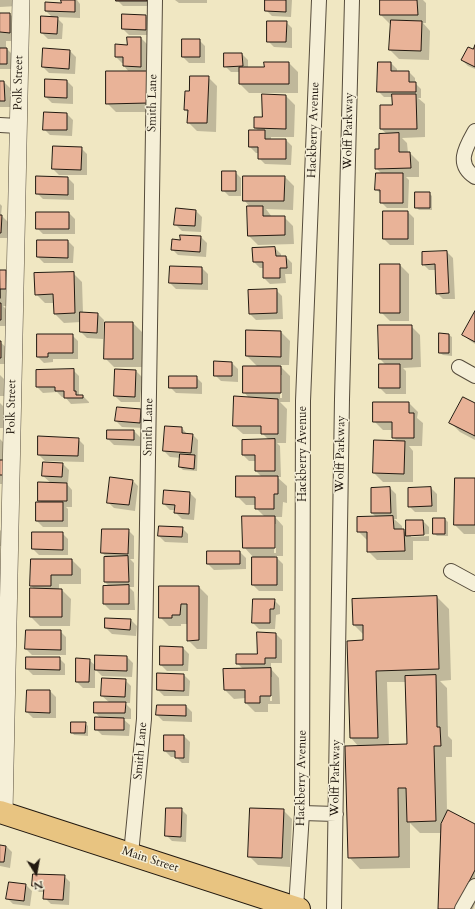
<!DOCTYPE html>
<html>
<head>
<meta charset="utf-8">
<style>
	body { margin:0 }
	#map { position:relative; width:475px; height:909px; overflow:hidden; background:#f0e7c2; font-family:Cardo,serif }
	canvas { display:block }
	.north { position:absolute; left:16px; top:853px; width:40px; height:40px; -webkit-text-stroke:3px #f5efd7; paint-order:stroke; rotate:169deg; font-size:11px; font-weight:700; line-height:16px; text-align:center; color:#221910 }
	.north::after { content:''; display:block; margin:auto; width:14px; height:18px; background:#221910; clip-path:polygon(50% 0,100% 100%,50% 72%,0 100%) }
</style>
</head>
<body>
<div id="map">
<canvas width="475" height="909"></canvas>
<div class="north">N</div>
</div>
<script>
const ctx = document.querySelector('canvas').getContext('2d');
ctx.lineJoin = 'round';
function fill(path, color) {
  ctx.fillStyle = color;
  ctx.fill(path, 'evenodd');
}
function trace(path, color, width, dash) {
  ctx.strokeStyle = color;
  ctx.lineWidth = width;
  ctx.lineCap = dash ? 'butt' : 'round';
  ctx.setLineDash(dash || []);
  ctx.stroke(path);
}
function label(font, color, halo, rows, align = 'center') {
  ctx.font = font + ' Cardo,serif';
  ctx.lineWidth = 3;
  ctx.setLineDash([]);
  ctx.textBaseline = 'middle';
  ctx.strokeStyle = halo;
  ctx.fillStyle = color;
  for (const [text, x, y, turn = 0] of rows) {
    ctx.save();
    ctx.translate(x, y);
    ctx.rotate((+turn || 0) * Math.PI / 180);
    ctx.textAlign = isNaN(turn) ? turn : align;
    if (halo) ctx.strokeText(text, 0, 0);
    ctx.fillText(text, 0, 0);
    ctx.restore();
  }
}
fill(new Path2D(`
	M0,0H18V6L0,7Z
	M62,0H77L80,4V18L56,17L63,24L62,39H48L42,33L53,18L46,11L62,4Z
	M117,0H153V6H123Z
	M175,0H207V3H179Z
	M264,0H292L291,17L272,16L266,10V2Z
	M381,0H423L426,3V23H423L430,31L429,60L399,59L390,50L391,24H390L381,15Z
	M0,14H10L19,23L18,41H6V48L13,55V69H0Z
	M146,16L152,22L151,35H129L123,29Z
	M286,22L292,28V48L274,47L268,41Z
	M141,38L147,44V71L156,112H116L107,103L129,72L124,66V63H122L116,57L128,46Z
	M199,40L205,46V63H189L183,57Z
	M475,47V69L468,66L462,60L473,50Z
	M70,51L76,57L75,74L49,73L43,67Z
	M242,54L248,60V68H265L289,63L298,72V93H249L240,84V72H231L225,66Z
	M391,63L397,69V72H409L415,78V83L421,89V98H418L425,104V137L402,138L407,143L408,153H410L419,162V177H406L409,180L408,208H387L381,202V194L376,189L382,174L376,168L380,150L387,134L381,129L393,106V97H384L378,91Z
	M208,77L217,86L216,132L197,131L188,122V113L185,109L190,92Z
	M46,80L67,81L73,87V104L52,103L46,97Z
	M0,82H4L10,88V107H0Z
	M263,95L286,96L295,105L294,137H271V140H286L292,146L291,165L265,164L259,158V153H256L250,147L259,131L255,128L263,118Z
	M67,114L73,120L72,136L50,135L44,129Z
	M81,148L87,154V175H59L53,169Z
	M235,172L241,178V196H229L223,190Z
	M285,177L294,186L293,210L266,209L272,217H284L293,226L294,244L258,245L249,236L250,207L244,200Z
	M68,178L74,184V200L43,199L37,193Z
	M429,193L432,196V210H419L416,207Z
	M0,204L2,206L1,215L8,222L7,238H0Z
	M176,209L196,211L202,217L201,232L182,231L176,225Z
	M408,212L414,218V245H390L384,239Z
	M69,213L75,219V234H43L37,228Z
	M201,237L207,243L206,257L178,255L172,249Z
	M68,241L74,247L73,263H44L38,257Z
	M275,248L281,254V257H286L292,263V274H285L286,283L270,284L264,278V268H260L254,262Z
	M447,252L453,258L455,299H443L437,293L436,270H429L423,264Z
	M400,265L409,274V321H390L381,312Z
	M171,267L202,268L208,274V290L176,289L170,283Z
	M0,271H6L15,280L9,306H3L7,310V326H0Z
	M73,273L82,282L83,313L98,314L104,320L103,339L87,338L81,332V322L64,323L55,314L54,303H45L36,294Z
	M276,290L282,296L283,319L256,320L250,314Z
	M475,314V344L469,340L463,334Z
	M133,323L142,332V367H114L105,358Z
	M411,326L420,335L421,367L403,368L406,371V394H386L380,388L386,365L380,359Z
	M281,332L290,341L289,365H279L290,376V402H280L287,409L286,443H277L280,446L281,477H277L287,486V503L283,502L282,517H275L283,526V556H275L283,564V591H259L253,585L254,558L244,547L265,517L256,508V505H246L237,496L262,477L256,471V461H249L243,455V441L269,440L263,434H243L234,426L249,398L244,392L258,367L247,356ZM280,375H282V398H280ZM274,524H276V553H274Z
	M72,335L78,341V359H53V362L44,363L38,357Z
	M449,335L452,337V356L443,355L440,353Z
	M0,342L7,348V364H0Z
	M232,363L238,369V382L221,381L215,375Z
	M73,370L79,376V396H83L89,402V403L71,404L65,397H62L57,392L43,393L37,387Z
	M136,371L142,377L140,402H121L115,396Z
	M0,375L4,379V396H0Z
	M196,377L202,383V394L176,393L170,387Z
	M0,403L3,406V428H0Z
	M409,403L418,412L417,418L423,423L422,446H409L413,451V482H383L374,473L397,441L393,437V430H383L374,421Z
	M475,404V440L460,432L451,423Z
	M140,410L146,416L145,428L122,427L116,421Z
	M182,428L187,434H192L198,440L197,471L183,470L180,467L181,458L170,457L164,451Z
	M134,431L140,437V446L114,445L108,439Z
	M0,439L6,445L13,484H0Z
	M78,439L84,445V462L45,461L39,455Z
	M44,463L63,464L69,470L68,483H66L72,490V507H66L68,509V527H43L37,521L42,503L39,500L51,483L43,476Z
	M475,479V534H464L455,525Z
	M132,480L138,486L135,511L114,508L108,502Z
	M390,488L396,494L397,519H394L402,526V530L407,533L423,521L429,527V541H413V560H377L368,551L367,540L358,531L377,518L372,513V489ZM429,534V536L411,537V535Z
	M431,488L437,494V512H415L409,506Z
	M190,493L196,499L194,520L182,519L176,513V510H170L164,504Z
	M445,519L448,522V536H437L434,533Z
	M182,528L188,534V543L165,542L159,536Z
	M0,530L7,536L6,546H0Z
	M128,530L134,536V559H130L134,563V587H129L134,592L135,610H110L104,604V587H110L105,582L108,558L102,553Z
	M33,533H62L68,539V555H39L33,549Z
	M240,552L246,558V569L214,570L208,564Z
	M72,560L81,569V584H59V590H62L71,599L70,626H40L31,617L35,589L31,586Z
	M199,587L208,596L207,649H197L188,640V624H181V626H169L160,617Z
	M437,597L449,609L451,680L440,681L447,688L448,736L452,740V757H446L447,811L475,825V904L473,909H439L441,833H420L410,823V868L360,869L349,857L359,747L351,738L364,641V635L354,625L353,599ZM387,682H406L408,745L389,746Z
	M274,600L280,606V614L276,615L275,629H259L253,623Z
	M131,620L137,626L136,636L112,634L106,628Z
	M27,631H60L66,637V655H32L26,649Z
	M276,634L282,640V663H271V669L279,678L280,704H268V712H255L246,703V698L234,699L225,690L243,669L237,663L258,655ZM270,677H272V701H270Z
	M183,648L189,654L188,671H167L161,665Z
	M127,657L133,663L132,677L102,676L95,669V688H83L77,682V659L89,660L96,666Z
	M59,658L65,664V675H33L27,669Z
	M184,675L190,681L189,696H164L158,690Z
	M125,680L131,686L130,703H125L131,709V719H123L130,725L129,736L102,735L96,729L101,719L95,712L110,703L102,696Z
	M50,691L56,697V718H33L27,712Z
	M186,706L192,712V722L163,721L157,715Z
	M85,723L88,726V736L74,735L72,732Z
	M184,736L190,742L189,763H182L176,757H171L165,751Z
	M181,809L187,815L186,842L172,841L166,835Z
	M283,810L292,819L290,867L258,865L249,856Z
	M0,846H6L12,852L10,868L0,866Z
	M64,876L70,882L69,905L51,904L45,898V892H39L33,886Z
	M10,883L26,885L32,891L30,906L13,904L7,898Z`), '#0003');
const building = new Path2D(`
	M61,0H75V12L45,11V2L61,3Z
	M116,0H147V1H116Z
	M265,0H286V12L265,11Z
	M380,0H417L418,15H380Z
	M0,13H10V33L0,32Z
	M122,14L146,15V30L122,29Z
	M41,16L58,17L57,34L41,33Z
	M391,20L422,21L421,51L389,50Z
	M267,21H287L286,42H267Z
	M127,37H141V67L123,66V57H115V44L127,45Z
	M182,39H200V57H182Z
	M475,45V67L461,60L468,47L473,49Z
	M0,48H7V64H0Z
	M43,48L70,50L69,69L42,67Z
	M224,53H242L243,66L224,67Z
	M264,62H289V84H239V67H264Z
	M378,62H391V71H409V82H416V92H377Z
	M106,71H148V103L106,104Z
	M190,76H209L207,123H187L188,110H184L185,91H189Z
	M45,79L67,80V98L45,97Z
	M0,81H4L5,101H0Z
	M262,94L286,95V129L254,128V117H262Z
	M392,94H416L417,129H380V105H392Z
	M44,112L67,113V130H43Z
	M249,130H265V139H286V159H258V147H249Z
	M399,133V152H410L411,168L375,169V149H379V134Z
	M53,146L82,147L81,170L52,169Z
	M222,171H236V191H222Z
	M376,173H403V203H380V190H375Z
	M36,176L68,177V195L36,194Z
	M243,176H285L284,201H243Z
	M415,192H430V208H415Z
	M247,206H263V216H285V235L248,236Z
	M176,208L196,210L195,226L174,225Z
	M383,211H408V239H383Z
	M36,212H69V229H36Z
	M0,215H2L1,233H0Z
	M180,235L201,236L200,252L171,250L172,239L180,240Z
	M37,240H68V258L37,257Z
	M275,247L276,256H286L287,268H280V278H263V262H253L252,248Z
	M447,251L449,293L436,294L435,264L422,265V252Z
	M380,264H400V313H380Z
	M170,266L202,267V284L169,283Z
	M0,270H6V289H0V298Z
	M74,272L75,313L54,314L53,294L35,295L34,273Z
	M277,289V313L249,314L248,290Z
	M0,303H1V320H0Z
	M475,311V342L462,335Z
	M80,312L98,313L97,333L80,332Z
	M105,322H133V359H104Z
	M378,325H412V359H379Z
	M246,330L281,331V357L246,356Z
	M439,333L449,334V353H439Z
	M37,334H73V353H48V357H37Z
	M0,341H1V358H0Z
	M214,361L232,362V376H214Z
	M379,364H400V388H379Z
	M243,366H281V393H243Z
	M74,369V391H76V395H83V398H64V391H55V387H36V370Z
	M115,369L136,370L135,397L114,396Z
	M169,376H197V388H169Z
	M234,396L278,399V434H261V426H233Z
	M463,397L475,403V436L449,423Z
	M373,402H409V413H414V438H392V422H373Z
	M117,407L141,409L140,423L115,421Z
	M165,426L182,427V433L193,434L191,453L163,451Z
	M107,430H134V440L107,439Z
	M38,436L79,438L78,456L38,455Z
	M275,439V471H255V455H242V440Z
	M374,440L405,441L404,474L373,473Z
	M180,454L195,455L194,469L179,467Z
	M0,460H4V475H0Z
	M43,462L63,463L62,477L42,476Z
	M236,476H278V494H274V509H255V497H236Z
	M110,477L133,480L129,505L107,503Z
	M455,478H475V525H454Z
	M38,482L67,483V501H38Z
	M390,487L391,513H371V488Z
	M431,487L432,506L408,507V488Z
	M164,490L190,492L189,514L174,513L175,505L163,504Z
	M36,502H63V521H36Z
	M242,516H275V548H243Z
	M393,516L394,529H404L405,551L367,552V532H357V517Z
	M433,518H445V534H433Z
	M406,520H423L424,535L406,536Z
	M159,526L183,527L182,537L158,536Z
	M102,529H129L128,554L101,553Z
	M32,532H63V550L32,549Z
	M207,551H240V564H207Z
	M128,556L129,582H104V557Z
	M252,557H277V585H252Z
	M31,559H72V575H51V586H30Z
	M129,585V604H103V586Z
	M159,586H199V640L187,641V604H181L180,615H172V618H159Z
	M30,588L62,589V617H30Z
	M437,596L439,669L376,671L378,738H350L347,641L363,640V625H353L352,599Z
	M253,599H275L274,609H270V623H252Z
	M105,618L131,619L130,630L105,628Z
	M26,630H61V650L25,649Z
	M257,632L276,633V658H265V664H236V654H257Z
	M160,646L183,647V665H160Z
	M95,655L127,656V671L95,670Z
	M26,657H60V670L26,669Z
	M76,658L90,659L89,682H76Z
	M271,668V696H260V703H245V690H224L223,669Z
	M157,673L184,674V691L157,690Z
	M436,675L437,727H440L441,746H434L436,821L407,822L406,788H398L399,857L348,858L345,746L407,744L405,676Z
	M102,678L126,679L125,697L101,696Z
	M27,690H50V713L26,712Z
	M94,702H126L125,713H94Z
	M157,705H186V716L156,715Z
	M95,717L124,718V730H95Z
	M71,722H86L85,733H71Z
	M164,735H184V758H175V751H164Z
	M166,808H182L181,837L165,836Z
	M250,808L284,809L282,858L248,857Z
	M448,810L475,824V870L455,909H438L441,824Z
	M0,845L6,846L4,862H0Z
	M33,874L65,875L63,900L43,899L44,887L32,886Z
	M9,882L26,884L24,901L6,899Z`);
fill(building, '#e9b398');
trace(building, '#221910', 1);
const minor = new Path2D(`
	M0,125L18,126
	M475,131C466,147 455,164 475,177
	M459,367L475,376
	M451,571L475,584
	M302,813L336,814
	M131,854L144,719L155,0
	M296,908L302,813L303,401L319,0
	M334,909L342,399L352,0
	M462,909L475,886`);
const tertiary = new Path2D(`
	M4,813L21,0`);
const primary = new Path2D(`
	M0,812L299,909`);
trace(minor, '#564c3c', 16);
trace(tertiary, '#564c3c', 18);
trace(primary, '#221910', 24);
trace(minor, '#f5efd7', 14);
trace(tertiary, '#f5efd7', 17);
trace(primary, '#e8c481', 22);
label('12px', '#221910', '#f5efd7', [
	["Polk Street",19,83,-89],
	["Smith Lane",153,103,-89],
	["Hackberry Avenue",314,130,-88],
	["Wolff Parkway",349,131,-89],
	["Polk Street",12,407,-89],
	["Smith Lane",149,427,-89],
	["Hackberry Avenue",303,454,-90],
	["Wolff Parkway",341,454,-89],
	["Smith Lane",141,751,-85],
	["Hackberry Avenue",302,778,-89],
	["Wolff Parkway",336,778,-89],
	["Main Street",150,860,18]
]);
</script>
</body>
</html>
